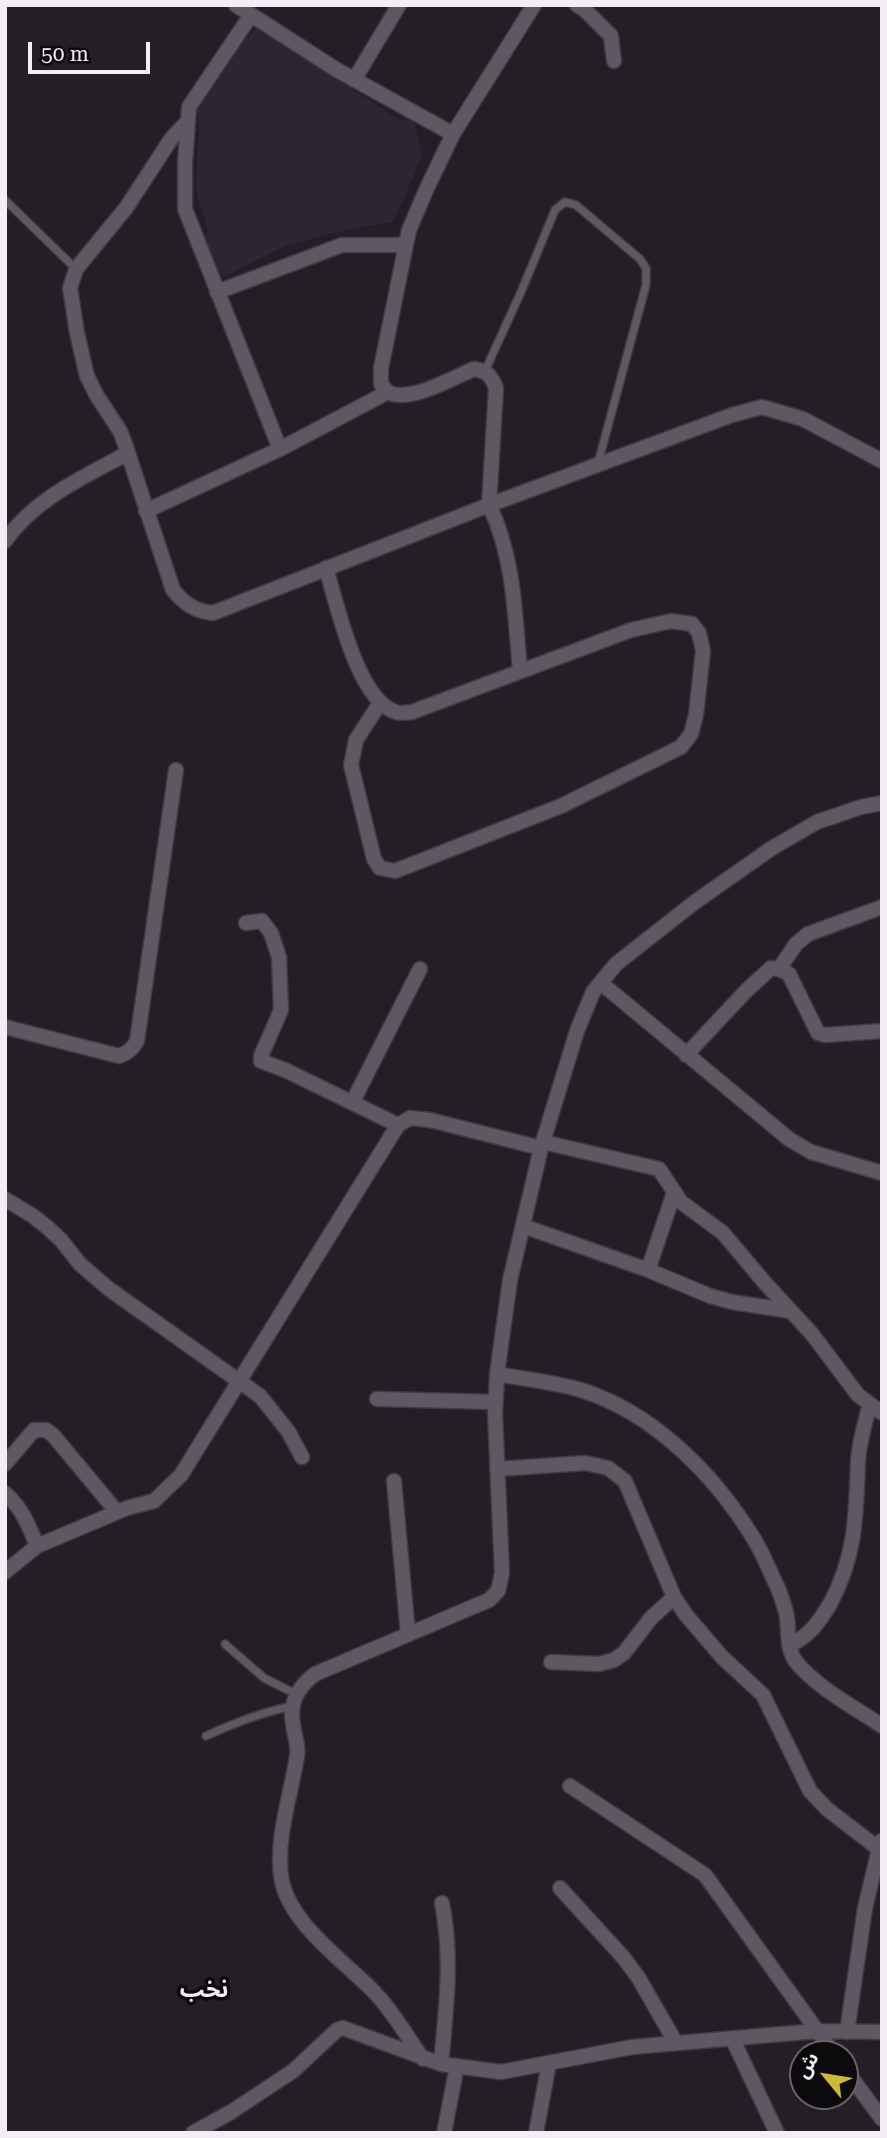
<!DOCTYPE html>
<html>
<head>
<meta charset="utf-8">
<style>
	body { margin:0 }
	#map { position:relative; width:887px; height:2138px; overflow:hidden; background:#241f27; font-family:"Roboto Serif","Noto Sans Arabic",serif }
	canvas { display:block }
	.frame { position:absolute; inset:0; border:7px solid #f2eef4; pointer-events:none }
	.north { position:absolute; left:789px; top:2040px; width:70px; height:70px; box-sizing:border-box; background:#0c0a0d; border:2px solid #686569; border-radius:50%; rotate:300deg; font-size:19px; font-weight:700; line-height:28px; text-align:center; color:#f2eef4 }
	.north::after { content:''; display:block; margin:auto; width:24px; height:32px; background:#ccb938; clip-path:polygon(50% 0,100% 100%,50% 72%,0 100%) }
	.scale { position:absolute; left:28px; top:42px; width:122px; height:32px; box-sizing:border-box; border:4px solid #f2eef4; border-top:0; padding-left:9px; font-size:21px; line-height:24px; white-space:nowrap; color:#f2eef4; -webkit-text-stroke:5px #0c0a0d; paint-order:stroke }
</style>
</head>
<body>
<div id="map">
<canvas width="887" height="2138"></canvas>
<div class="frame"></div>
<div class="north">ش</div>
<div class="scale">50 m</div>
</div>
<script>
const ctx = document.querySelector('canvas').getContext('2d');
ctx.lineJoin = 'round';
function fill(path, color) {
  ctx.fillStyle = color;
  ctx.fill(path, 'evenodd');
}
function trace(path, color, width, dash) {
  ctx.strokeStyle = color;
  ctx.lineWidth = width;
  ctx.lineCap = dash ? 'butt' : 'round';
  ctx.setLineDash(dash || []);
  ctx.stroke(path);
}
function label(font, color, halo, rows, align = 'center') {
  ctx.font = font + ' "Roboto Serif","Noto Sans Arabic",serif';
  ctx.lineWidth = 7;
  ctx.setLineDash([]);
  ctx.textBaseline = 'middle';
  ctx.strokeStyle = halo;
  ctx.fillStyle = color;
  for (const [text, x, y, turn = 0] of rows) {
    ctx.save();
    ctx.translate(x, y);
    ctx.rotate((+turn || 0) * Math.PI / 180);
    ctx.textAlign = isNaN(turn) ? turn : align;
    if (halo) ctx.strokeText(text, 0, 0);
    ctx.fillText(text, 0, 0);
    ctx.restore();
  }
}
fill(new Path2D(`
	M257,28L400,120L414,121L422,154L405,197L392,222L346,230L285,246L225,276L213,271L199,240L209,233L196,191L199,114L191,109L222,62Z`), '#2d2533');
const lane = new Path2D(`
	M5,200L76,269
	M485,371L521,292L555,210L565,202L576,205L640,259L646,268V285L598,463
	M225,1644L264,1678L296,1694
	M206,1736C234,1723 262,1712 293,1706`);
const street = new Path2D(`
	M236,5L337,70L453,134
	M577,5L585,10L611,36L614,61
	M251,15L189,107L185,162V209L280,449
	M354,80L399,5
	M187,122L171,139L126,208L76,269L70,288L77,333L87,376L97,396L120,431L125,444L173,590C185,604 194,611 213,613L489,505L732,415L762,407L803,419L882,461
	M217,292L342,245H406
	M146,511L280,449L388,392
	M5,541C35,498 84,477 128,453
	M326,568C337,604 357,700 396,712C400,714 407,712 412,712L631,630L671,621L692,624L699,633L703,651L696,715L691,734L681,747L561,806L395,871L380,868L374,859L351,765L356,740L380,703
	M520,671C515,615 514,556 489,505L496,388C491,375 487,371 474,369C454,377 408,404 388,392C385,390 383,386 381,384V368L409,230L427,188L453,134L534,5
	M246,923L262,921L271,933L279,957L281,1010L261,1056V1061L285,1070L398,1125
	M779,969L796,944L808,934L882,907
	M601,983L789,1139L811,1152L882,1173
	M5,1027L119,1056C128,1053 132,1049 137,1041L176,770
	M686,1055L746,991L771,968L779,969L789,974L818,1033L825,1035L882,1031
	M352,1103L420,969
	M543,1142L659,1169L681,1202L723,1233L765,1283L812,1334L858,1395L882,1413
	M5,1199L33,1216L47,1227L61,1240L80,1264L109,1289L260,1396L288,1431L302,1457
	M523,1226L648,1270L710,1296L732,1302L790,1311
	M648,1270L674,1193
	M497,1374C524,1379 554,1382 581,1390C654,1413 714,1474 754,1539C762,1552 768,1567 775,1582C780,1591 783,1602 786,1612C790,1628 785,1649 797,1663C819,1689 854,1707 882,1726
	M377,1399L495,1402
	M5,1464L34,1430H46L53,1435L117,1512
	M497,1469L585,1463L608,1468L625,1481L674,1597L686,1615L722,1657L763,1695L810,1791L827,1809L879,1849
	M394,1481L408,1634
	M5,1493C22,1508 29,1526 37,1546
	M5,1572L37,1546L127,1508L154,1501L181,1475L398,1125L410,1118L430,1120L541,1148
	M789,1645C809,1637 819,1622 830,1604C856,1556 856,1515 858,1462C859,1442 865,1423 870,1404
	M551,1662L599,1664L614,1660L624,1653L651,1618L674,1597
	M570,1786L705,1875L834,2054
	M560,1888L623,1957L638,1977L676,2043
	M847,2032L865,1908L881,1841
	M732,2038L777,2133
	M423,2059C408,2038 394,2013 376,1994C346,1962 287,1923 281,1876C276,1836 291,1795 297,1756C299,1745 294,1735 293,1724C289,1702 298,1687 315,1674L489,1600L498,1591L502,1573L495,1413L497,1374L510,1280L541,1148L577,1031L593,992L616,964L695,902L772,848L817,822L861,807L882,803
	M441,2064C446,2009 453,1958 442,1903
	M845,2069L882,2119
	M193,2133L231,2112L293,2071L337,2030L343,2028L441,2064L501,2072L632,2047L817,2031L882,2032
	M444,2133L457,2066
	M536,2133L549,2063`);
trace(lane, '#3f3b42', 10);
trace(street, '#3f3b42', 17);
trace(lane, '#5e5862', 7);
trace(street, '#5e5862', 14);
label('bold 23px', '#f2eef4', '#0c0a0d', [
	["نخب",204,1990]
]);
</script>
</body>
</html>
